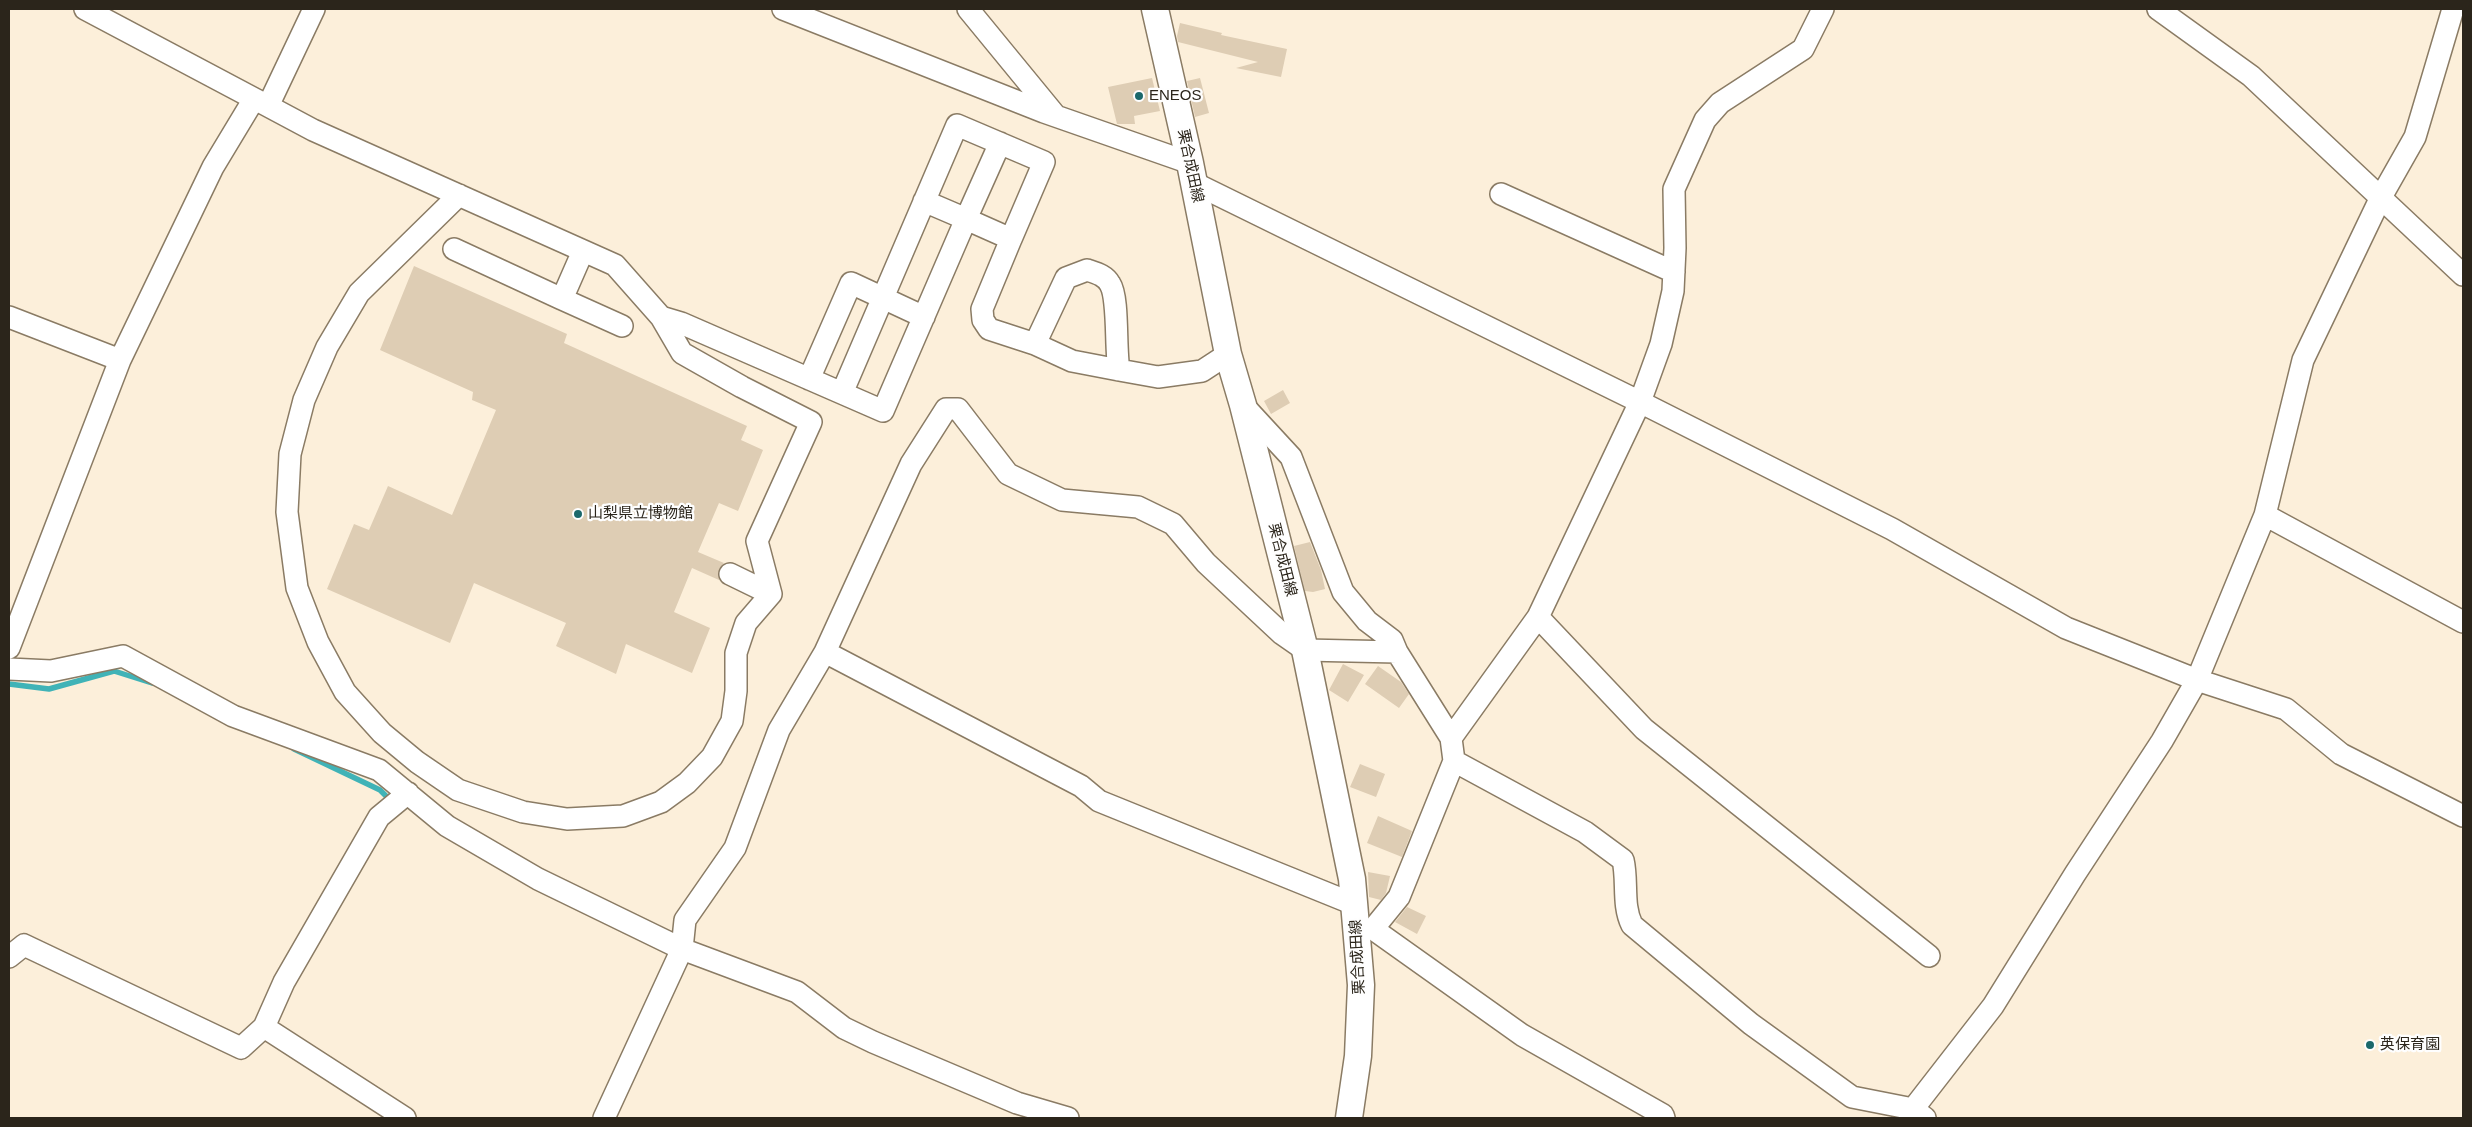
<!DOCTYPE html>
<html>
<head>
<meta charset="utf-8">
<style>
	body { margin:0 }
	#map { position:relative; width:2472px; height:1127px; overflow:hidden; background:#fcefda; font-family:Helvetica,sans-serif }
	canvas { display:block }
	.frame { position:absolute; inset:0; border:10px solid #2b251b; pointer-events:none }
</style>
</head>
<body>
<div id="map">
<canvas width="2472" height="1127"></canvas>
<div class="frame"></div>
</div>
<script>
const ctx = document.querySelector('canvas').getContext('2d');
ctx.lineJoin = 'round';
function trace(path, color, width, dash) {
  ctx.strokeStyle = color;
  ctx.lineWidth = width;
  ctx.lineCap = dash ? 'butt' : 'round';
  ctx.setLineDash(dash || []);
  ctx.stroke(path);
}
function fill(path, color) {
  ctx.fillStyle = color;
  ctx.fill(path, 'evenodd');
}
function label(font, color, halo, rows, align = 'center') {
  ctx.font = font + ' Helvetica,"Noto Sans JP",sans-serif';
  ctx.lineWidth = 4.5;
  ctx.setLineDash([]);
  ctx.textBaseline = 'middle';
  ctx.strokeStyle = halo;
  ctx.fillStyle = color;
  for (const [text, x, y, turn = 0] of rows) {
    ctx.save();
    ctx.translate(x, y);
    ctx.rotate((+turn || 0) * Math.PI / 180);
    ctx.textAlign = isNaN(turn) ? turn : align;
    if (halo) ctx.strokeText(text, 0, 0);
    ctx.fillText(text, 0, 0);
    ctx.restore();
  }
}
trace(new Path2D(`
	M9,684L49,689L114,671L152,683
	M294,749L380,790L391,801`), '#40b3b7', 5.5);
fill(new Path2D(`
	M1180,23L1222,33L1221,35L1287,49L1281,77L1236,68L1258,62L1178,42L1177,36Z
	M1152,78L1160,111L1134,116L1135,124H1117L1108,87Z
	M1200,78L1209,113L1195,117L1187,81Z
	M414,266L567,334L564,343L747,426L741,440L763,450L738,511L719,503L698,552L724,563L719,569V580L692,568L674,612L710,628L692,673L626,644L616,674L556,646L566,623L474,583L450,643L327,589L354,524L369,530L388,486L452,515L496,410L472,400L473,392L380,350Z
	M1283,390L1290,403L1271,414L1264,401Z
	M1310,542L1321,570L1325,589L1313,592L1305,591L1294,546Z
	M1343,664L1364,675L1348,702L1329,690Z
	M1378,666L1401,682L1409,694L1399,708L1365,684Z
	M1360,764L1385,774L1376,797L1350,787Z
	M1378,816L1412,831L1402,857L1367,843Z
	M1368,872L1390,876L1386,893L1381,900L1369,897Z
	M1407,907L1426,916L1417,934L1395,922Z`), '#decdb4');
const minor = new Path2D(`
	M85,9L268,106L314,9
	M783,9L1044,112L1190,163
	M968,9L1055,115
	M2158,9L2251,76L2463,275
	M268,106L313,130L615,265L661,317L681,323L883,411L966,219L1011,239L982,309L983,320L989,329L1035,344L1072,361L1119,370L1158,377L1202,371L1228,354
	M1194,183L1640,402L1892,529L2066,628L2197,680L2286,709L2341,754L2463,816
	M1501,194L1674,272
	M459,195L359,293L327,347L304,400L290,454L287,512L297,588L318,642L345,692L382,733L417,762L458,790L523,812L567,819L623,816L661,802L687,783L712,757L732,721L736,691V653L746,623L771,594
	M924,201L966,219L1000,143
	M454,249L562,299L583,251
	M562,299L622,326
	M9,317L120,360
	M661,317L682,353L742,387L811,422L757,541L771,594
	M1035,344L1066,278L1087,270C1096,273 1105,275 1110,284C1119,298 1115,349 1119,370
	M809,379L851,283L924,317
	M842,393L957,125L1044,162L1011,239
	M1243,405L1291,457L1343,592L1367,621L1392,640L1397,652L1451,738L1454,761L1585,832L1623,860C1628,881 1622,905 1632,925L1751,1024L1852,1097L1913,1109L1925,1118
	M2265,515L2463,622
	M730,574L771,594
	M1538,617L1644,729L1929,956
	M9,648L120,360L213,167L254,99
	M825,652L1081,786L1099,801L1356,905
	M9,669L51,671L123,656L233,716L379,770L447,826L538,879L682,949L797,992L844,1028L873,1042L1017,1103L1068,1118
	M1451,738L1538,617L1640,402L1661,344L1673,291L1675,248L1674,189L1705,120L1720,103L1803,49L1823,9
	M1454,761L1399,897L1373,929L1522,1035L1663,1115L1664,1118
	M9,957L24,945L241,1048L264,1027L284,982L379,817L408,793
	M264,1027L405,1118
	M1913,1109L1993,1006L2075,874L2162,741L2197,680L2265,515L2303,360L2381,197L2415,137L2453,9
	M604,1118L682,949L685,920L735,848L779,730L825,652L911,464L946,409H958L1008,474L1062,500L1138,507L1173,524L1206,563L1282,634L1305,650L1397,652`);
const major = new Path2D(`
	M1155,9L1190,163L1228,354L1243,405L1305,650L1352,879L1361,985L1358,1056L1349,1118`);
trace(minor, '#8a7b64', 24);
trace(major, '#8a7b64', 29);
trace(minor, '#fff', 21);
trace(major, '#fff', 26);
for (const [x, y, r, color] of [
	[1139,96,5,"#1b686b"],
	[578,514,5,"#1b686b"],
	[2370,1045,5,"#1b686b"]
]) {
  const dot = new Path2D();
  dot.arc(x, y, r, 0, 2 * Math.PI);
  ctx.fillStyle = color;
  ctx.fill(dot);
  trace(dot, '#fefefe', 2);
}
label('15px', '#2b251b', '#fefefe', [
	["ENEOS",1149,96],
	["山梨県立博物館",588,514],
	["英保育園",2380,1045]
], 'left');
label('15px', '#2b251b', '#fefefe', [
	["栗合成田線",1190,166,78],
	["栗合成田線",1282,560,76],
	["栗合成田線",1358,957,-93]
]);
</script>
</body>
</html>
